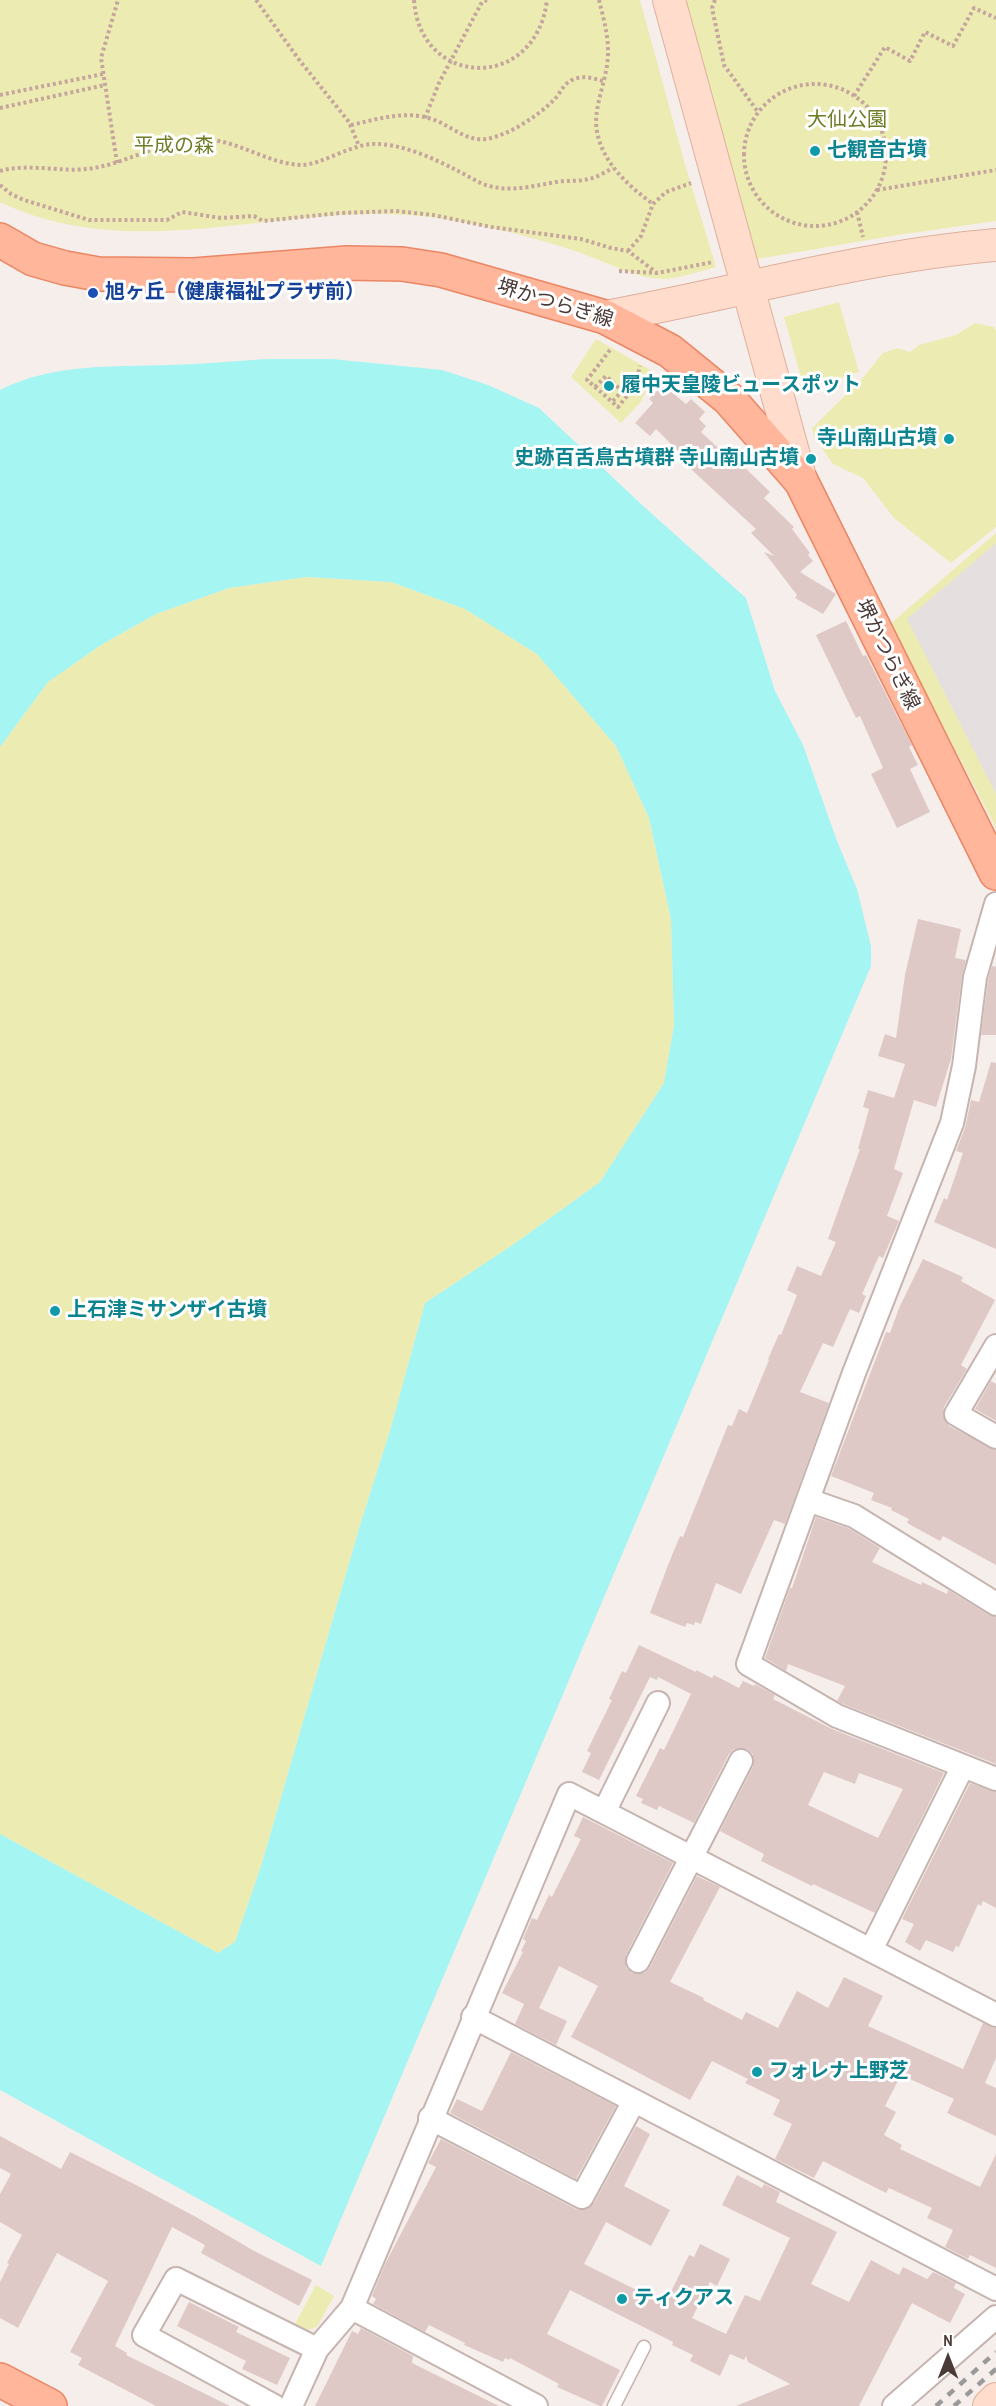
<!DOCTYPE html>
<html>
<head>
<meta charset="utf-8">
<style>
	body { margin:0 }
	#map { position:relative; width:996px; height:2406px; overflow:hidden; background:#f6eeeb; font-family:"Archivo Narrow",sans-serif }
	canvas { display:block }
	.north { position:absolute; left:918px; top:2328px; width:60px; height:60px; -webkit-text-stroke:4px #fff; paint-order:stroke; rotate:0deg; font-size:16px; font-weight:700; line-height:24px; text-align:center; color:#4b3b38 }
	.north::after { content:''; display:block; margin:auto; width:21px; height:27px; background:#4b3b38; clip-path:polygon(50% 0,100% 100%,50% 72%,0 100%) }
</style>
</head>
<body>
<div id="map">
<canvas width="996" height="2406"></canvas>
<div class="north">N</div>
</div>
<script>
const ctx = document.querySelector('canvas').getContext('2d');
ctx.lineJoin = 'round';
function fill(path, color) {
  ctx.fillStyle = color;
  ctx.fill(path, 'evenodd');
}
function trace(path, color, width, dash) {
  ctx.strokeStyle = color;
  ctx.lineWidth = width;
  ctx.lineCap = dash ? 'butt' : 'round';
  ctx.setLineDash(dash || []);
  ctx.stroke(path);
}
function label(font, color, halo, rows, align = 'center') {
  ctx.font = font + ' "Archivo Narrow","Noto Sans JP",sans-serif';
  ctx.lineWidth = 6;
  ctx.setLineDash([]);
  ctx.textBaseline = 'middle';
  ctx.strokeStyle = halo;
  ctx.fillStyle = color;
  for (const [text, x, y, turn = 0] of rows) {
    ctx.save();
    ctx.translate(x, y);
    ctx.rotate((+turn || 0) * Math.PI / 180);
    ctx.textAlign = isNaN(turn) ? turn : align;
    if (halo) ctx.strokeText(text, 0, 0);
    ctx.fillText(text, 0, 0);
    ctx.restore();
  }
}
fill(new Path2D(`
	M0,0H640L686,168L716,267C701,271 677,279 663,279C634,279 599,258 572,250C527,235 478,224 430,217C286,199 138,268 0,202Z
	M685,0H996V221L898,235L757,259Z
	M839,302L859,372L804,388L784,317Z
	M975,323L994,327L996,331V527L951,563L894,518L863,478L833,464L814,437L812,428L861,380L883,353L897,348L910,352L919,345L956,335Z
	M596,339L654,372L641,402L621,423L571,377Z
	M996,533V828L890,624Z
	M306,577L391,582L465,609L537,654L616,746L649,818L671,919L674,1025L664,1083L600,1182L514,1244L425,1303L390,1431L361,1522L262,1863L235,1942L218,1953L0,1834V747L48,682L101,645L156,614L229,588Z
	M316,2285L334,2296L317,2327L307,2330L295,2324Z`), '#ececb2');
fill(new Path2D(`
	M996,543V794L907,619Z`), '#e5e0df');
fill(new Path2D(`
	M266,359H332L442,370L488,385L539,408L641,504L746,598L775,691L803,745L837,841L857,889L871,946V966L321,2266L0,2090V1834L218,1953L235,1942L262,1863L361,1522L390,1431L425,1303L514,1244L600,1182L664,1083L674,1025L671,919L649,818L616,746L537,654L465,609L391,582L306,577L229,588L156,614L101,645L48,682L0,747V390C54,363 111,367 170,365C202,364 234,361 266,359Z`), '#a5f5f2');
fill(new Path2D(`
	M663,385L686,404L691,399L705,412L699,419L706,426L701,432L729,458L732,455L770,492L764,498L794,527L792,529L810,553L808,555L813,561L800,572L836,594L823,614L795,598L797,595L764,552L774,556L751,533L756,529L680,459L683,456L656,429L650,436L635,423L653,403L649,399Z
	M846,621L863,656L866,655L912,745L909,747L918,765L910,769L930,812L897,828L871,774L883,768L860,716L856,718L816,635Z
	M918,919L961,929L955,958L966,960L962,975L951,1059L936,1107L914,1100L894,1169L903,1173L887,1216L899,1221L883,1258L879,1256L862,1294L866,1296L859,1313L850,1309L833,1347L823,1343L800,1392L829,1403L785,1524L774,1520L741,1594L716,1583L701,1624L695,1622L694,1625L687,1623L685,1627L650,1613L670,1560L680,1536L683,1537L728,1425L732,1426L739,1409L747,1413L769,1360L768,1359L779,1334L781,1335L797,1295L787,1290L797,1266L821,1276L836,1242L828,1239L860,1149H858L869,1109L863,1107L868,1090L894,1098L905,1064L878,1056L885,1034L896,1038L905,975Z
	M992,966L996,967V1035H981L988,980Z
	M991,1062L996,1063V1249L934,1222L944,1198L947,1200L963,1153L956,1151L965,1128L971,1100L979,1102Z
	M923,1259L963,1277L961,1281L995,1300L961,1365L967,1369L944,1407L943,1415L949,1426L996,1450V1565L943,1536L940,1541L907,1523L909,1519L891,1510L892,1508L871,1500L874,1493L831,1476L886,1332L890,1333L899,1308Z
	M991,1381L996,1384V1421L975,1409Z
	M816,1517L848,1528L880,1548L872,1562L921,1585L922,1582L947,1594L948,1590L989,1615L996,1617V1764L843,1704L837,1701L845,1686L788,1664L786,1671L765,1658L790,1588H792Z
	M639,1645L696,1672V1670L712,1678L714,1675L739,1688L743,1681L754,1686L755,1684L775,1695L773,1699L832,1729L944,1773L875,1913L813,1884L812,1886L761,1861L764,1854L720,1831L753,1767V1754L747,1749H734L729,1754L694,1823L659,1806L657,1810L641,1803L643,1799L636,1796L660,1748L664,1750L691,1694L658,1677L657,1680L650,1677L599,1780L582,1772L591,1753L587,1751L612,1700L609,1699L622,1671L626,1673ZM824,1772L855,1784L859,1773L903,1789L878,1838L808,1805Z
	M970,1783L996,1792V1908L983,1901L981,1906L978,1904L959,1947L956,1946L953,1952L926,1940L920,1951L905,1942L914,1924L902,1919Z
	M583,1817L673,1863L626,1955V1968L632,1973H645L650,1967L697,1876L720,1887L670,1982L704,1998L703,2000L742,2020L746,2012L778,2028L797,1991L828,2008L844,1977L883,1996L868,2026L963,2069L983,2023L996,2028V2058L985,2083L996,2088V2136L947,2113L954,2099L901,2075L885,2106L896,2112L884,2135L902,2145L900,2149L980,2187L996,2154V2268L970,2255L968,2259L945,2247L953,2230L927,2218L932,2208L889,2188L886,2193L823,2161L814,2178L775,2159L792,2124L773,2115L780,2100L745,2083L748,2079L712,2061L690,2100L571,2037L598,1986L559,1966L539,2008L567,2021L556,2045L515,2024L524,2004L502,1993L523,1952L521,1951L526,1941L523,1939L532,1918L537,1920L549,1895L552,1897L581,1839L574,1836Z
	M511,2052L616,2106L576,2179L450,2113L457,2099L482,2111Z
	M636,2126L650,2134L624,2186L670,2210L651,2246L606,2222L584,2264L665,2304L689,2255L694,2257L700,2244L730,2259L717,2286L710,2282L692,2318L726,2334L745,2295L760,2301L790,2238L722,2205L737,2175L762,2188L764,2184L780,2192L776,2202L837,2232L811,2284L849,2302L871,2260L899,2275L903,2267L927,2279L933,2272L956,2283L954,2288L965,2294L950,2323L912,2303L859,2406H736L790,2384L748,2362L746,2356L744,2360L730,2354L720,2376L690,2361L693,2355L672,2345L673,2342L570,2290L547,2334L620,2370L602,2406H600L557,2387L559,2384L510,2358L509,2360L505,2358L503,2362L464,2345L465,2343L429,2325L425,2332L373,2304L376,2299L372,2296L385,2264L436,2167L428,2163L441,2139L576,2209L583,2210L594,2203Z
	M0,2136L61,2169L70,2152L138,2186L196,2217L256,2252L312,2280L299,2306L201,2253L205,2245L172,2227L115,2346L127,2353L126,2355L230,2406H156L78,2365L82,2358L70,2352L108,2281L57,2253L18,2328L0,2318V2282L9,2264L7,2263L22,2235L0,2222V2194L11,2174L0,2168Z
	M189,2302L239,2327L236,2332L290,2358L277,2385L242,2369L246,2361L177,2326Z
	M361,2328L413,2356L412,2363L499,2406H315L352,2331L358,2334Z`), '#dfc9c6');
const lane = new Path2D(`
	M614,2406L644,2347`);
const street = new Path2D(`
	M996,904L975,977L964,1066L952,1123L854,1373L748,1664L837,1716L996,1779
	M996,1346L956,1414L996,1437
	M808,1500L854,1516L996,1604
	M604,1812L658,1703
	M871,1950L963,1766
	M638,1961L741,1761
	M473,2017L996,2289
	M430,2118L582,2197L634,2101
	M352,2308L536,2406
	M274,2406L144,2335L176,2279L317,2349
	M291,2406L317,2349L352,2308L569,1794L996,2015
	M894,2406L996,2317`);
const secondary = new Path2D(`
	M669,0L801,481
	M605,317C735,293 864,256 996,245
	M989,2406L996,2399`);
const primary = new Path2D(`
	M0,240L33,259L65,268L98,274L194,275L347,263L402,264L441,270L605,317L670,351L729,399L801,481L996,873
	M0,2380L50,2406`);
trace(lane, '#c6b4b0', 15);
trace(street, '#c6b4b0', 26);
trace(secondary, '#deaf9d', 34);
trace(primary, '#eb8664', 36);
trace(new Path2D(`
	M256,0L300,61L349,122L359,146
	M414,0C420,89 536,92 547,0
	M599,0C603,16 608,34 608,50C609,74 596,99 596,123C598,159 627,185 653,204
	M715,0L712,8L724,65L758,112
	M744 155a71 71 0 1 1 142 0a71 71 0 1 1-142 0Z
	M0,95L103,74
	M854,96L885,47L910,61L925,32L953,46L974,8L996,18
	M0,108L105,85
	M425,118L439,83L482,2L487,0
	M351,125C378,119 405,110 432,119C450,125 466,142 487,139C511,134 536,117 554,100C560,94 563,84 572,80C582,75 593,78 603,81
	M117,163L101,58L118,0
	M0,171C27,163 58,172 86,169C129,165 169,134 213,140C243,144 271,164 301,165C322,165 350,144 375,144C402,144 433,158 456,170C467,175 478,183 489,186C512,192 534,186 556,182C567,180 578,182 588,179C596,178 605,172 613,168
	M0,185L11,194L24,200L89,220H167L182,212L221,218L254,216L263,221L340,213L396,211L433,215L491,227L581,239L611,248L628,251L657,273
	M877,190L996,170
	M857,212L863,237
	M628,251L641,236L653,204L666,192L691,183
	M619,271L657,273L713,262
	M610,350L587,380L618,407L635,386L640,366
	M595,387L606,376L622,391L612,402`), '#c5a59d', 4, [3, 3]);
trace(lane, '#fff', 12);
trace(street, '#fff', 22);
trace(secondary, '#ffdccc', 32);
trace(primary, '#ffb69b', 33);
trace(new Path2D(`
	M936,2406L996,2352
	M954,2406L996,2369`), '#9a9a9a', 4.5, [8, 8]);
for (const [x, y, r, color] of [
	[815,151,6,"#0f9aa8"],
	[93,293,6,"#1a4fb4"],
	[609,386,6,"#0f9aa8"],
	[949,439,6,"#0f9aa8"],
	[811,459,6,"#0f9aa8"],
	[55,1311,6,"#0f9aa8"],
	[757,2072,6,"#0f9aa8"],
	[622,2299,6,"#0f9aa8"]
]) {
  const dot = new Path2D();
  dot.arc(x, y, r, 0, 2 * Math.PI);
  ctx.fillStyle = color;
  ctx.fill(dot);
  trace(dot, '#fff', 2);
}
label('20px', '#6e7c25', '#fff', [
	["大仙公園",847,121],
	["平成の森",174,147]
]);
label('bold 20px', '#0d838f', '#fff', [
	["七観音古墳",827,151],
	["履中天皇陵ビュースポット",621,386],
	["寺山南山古墳",937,439,"right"],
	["史跡百舌鳥古墳群 寺山南山古墳",799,459,"right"],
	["上石津ミサンザイ古墳",67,1311],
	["フォレナ上野芝",769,2072],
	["ティクアス",634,2299]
], 'left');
label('bold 20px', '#164399', '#fff', [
	["旭ヶ丘（健康福祉プラザ前）",105,293]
], 'left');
label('20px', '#4b3b38', '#fff', [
	["堺かつらぎ線",555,304,17],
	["堺かつらぎ線",887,655,64]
]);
</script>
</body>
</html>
